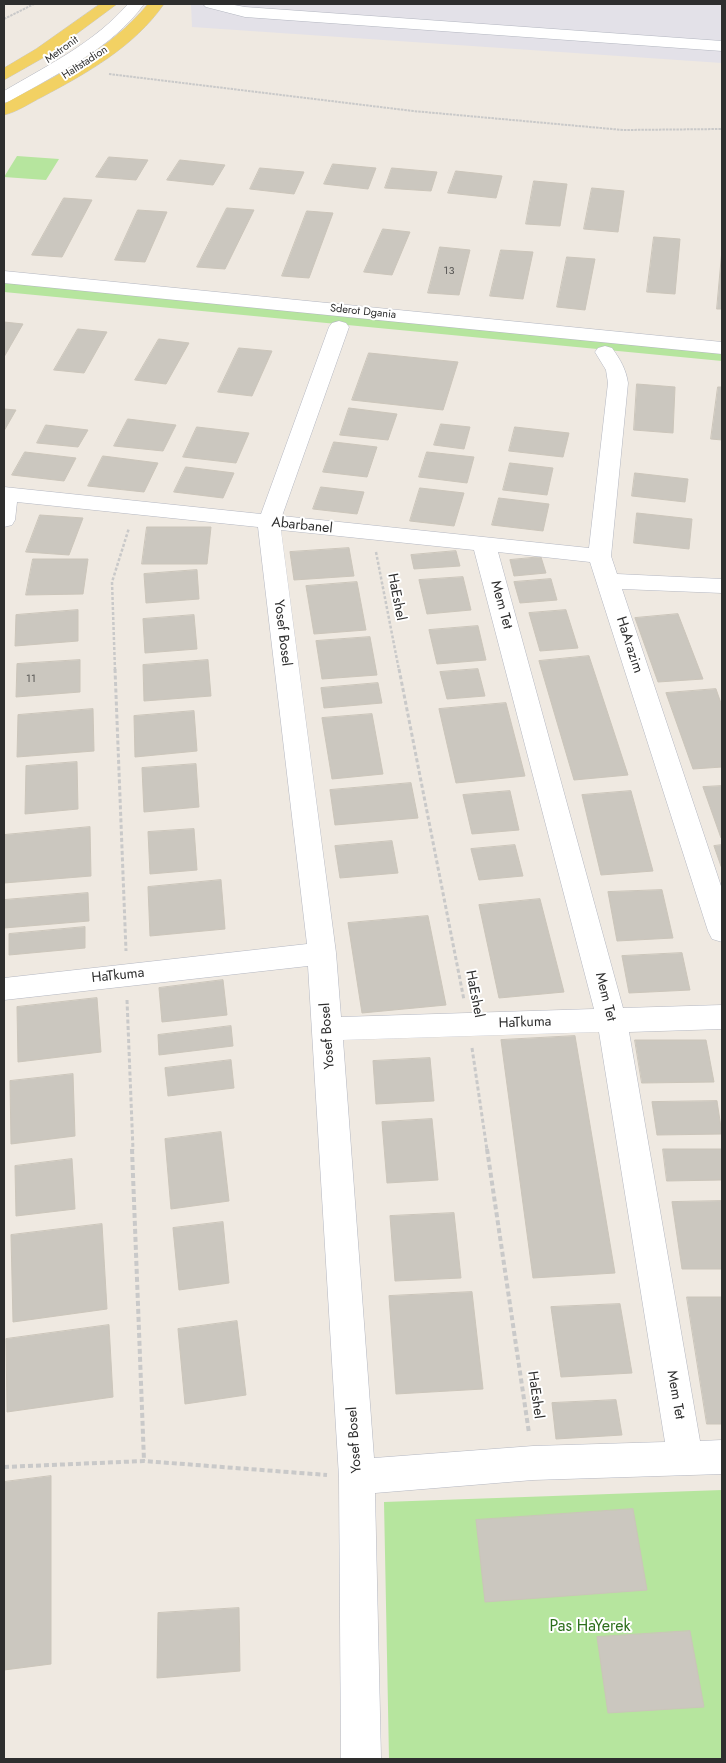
<!DOCTYPE html>
<html>
<head>
<meta charset="utf-8">
<style>
	body { margin:0 }
	#map { position:relative; width:726px; height:1763px; overflow:hidden; background:#efe9e1; font-family:Jost,sans-serif }
	canvas { display:block }
	.frame { position:absolute; inset:0; border:5px solid #2e2e2e; pointer-events:none }
</style>
</head>
<body>
<div id="map">
<canvas width="726" height="1763"></canvas>
<div class="frame"></div>
</div>
<script>
const ctx = document.querySelector('canvas').getContext('2d');
ctx.lineJoin = 'round';
function fill(path, color) {
  ctx.fillStyle = color;
  ctx.fill(path, 'evenodd');
}
function trace(path, color, width, dash) {
  ctx.strokeStyle = color;
  ctx.lineWidth = width;
  ctx.lineCap = dash ? 'butt' : 'round';
  ctx.setLineDash(dash || []);
  ctx.stroke(path);
}
function label(font, color, halo, rows, align = 'center') {
  ctx.font = font + ' Jost,sans-serif';
  ctx.lineWidth = 4;
  ctx.setLineDash([]);
  ctx.textBaseline = 'middle';
  ctx.strokeStyle = halo;
  ctx.fillStyle = color;
  for (const [text, x, y, turn = 0] of rows) {
    ctx.save();
    ctx.translate(x, y);
    ctx.rotate((+turn || 0) * Math.PI / 180);
    ctx.textAlign = isNaN(turn) ? turn : align;
    if (halo) ctx.strokeText(text, 0, 0);
    ctx.fillText(text, 0, 0);
    ctx.restore();
  }
}
fill(new Path2D(`
	M191,4H722V63L192,27Z`), '#e3e1e8');
fill(new Path2D(`
	M17,156L59,159L46,180L4,177Z
	M4,278L722,350V361L4,292Z
	M722,1490V1759H389L384,1502Z`), '#b6e59e');
const building = new Path2D(`
	M109,157L148,160L136,180L96,177Z
	M180,160L225,165L213,185L167,180Z
	M333,164L376,168L368,189L324,184Z
	M260,168L304,172L294,194L250,189Z
	M392,168L437,172L431,191L385,188Z
	M456,171L502,176L496,198L448,193Z
	M534,181L567,184L560,226L526,224Z
	M592,188L624,191L618,232L584,229Z
	M64,198L92,200L62,257L32,255Z
	M227,208L254,210L225,269L197,267Z
	M138,210L167,212L145,262L115,260Z
	M307,211L333,213L309,278L282,276Z
	M383,229L410,232L392,275L364,272Z
	M654,237L680,239L675,294L647,292Z
	M440,247L470,250L459,295L428,293Z
	M501,250L533,252L523,299L490,296Z
	M722,250V309H717Z
	M567,257L595,259L585,310L557,307Z
	M4,322L23,324L4,357Z
	M78,329L107,332L84,373L54,370Z
	M159,339L189,343L166,384L135,380Z
	M239,348L272,351L252,396L218,392Z
	M369,353L458,362L443,410L352,400Z
	M637,384L675,387L673,433L634,430Z
	M718,387H722V440L711,439Z
	M349,408L397,414L388,440L340,435Z
	M4,409L16,410L4,431Z
	M128,419L176,425L163,451L114,446Z
	M441,424L470,427L464,449L434,445Z
	M46,425L88,430L78,447L37,443Z
	M197,427L249,433L236,463L183,457Z
	M515,427L569,433L563,457L509,451Z
	M334,442L377,447L367,477L323,472Z
	M25,452L76,458L64,481L12,475Z
	M427,452L474,457L467,483L419,477Z
	M103,456L158,463L144,492L88,486Z
	M510,463L553,468L547,495L503,490Z
	M186,467L234,473L223,498L174,492Z
	M635,473L688,479L685,502L632,496Z
	M321,487L364,492L357,514L313,509Z
	M420,488L464,493L454,526L410,521Z
	M499,498L549,504L543,531L492,525Z
	M637,513L692,519L689,549L634,543Z
	M40,515L83,518L69,555L26,552Z
	M147,527H211L207,564H142Z
	M349,548L354,576L294,580L290,552Z
	M456,551L460,566L414,569L411,555Z
	M541,557L546,573L514,576L510,560Z
	M33,559H88L83,594L26,595Z
	M197,570L199,599L146,603L144,574Z
	M463,577L471,610L427,614L419,580Z
	M551,579L557,600L520,603L514,582Z
	M357,582L366,630L314,634L306,586Z
	M78,610V641L15,646L16,615Z
	M566,610L578,648L540,651L529,613Z
	M678,614L703,679L658,682L635,618Z
	M194,615L197,649L145,653L143,619Z
	M478,626L486,660L437,664L429,630Z
	M370,637L377,675L322,679L316,641Z
	M589,656L628,775L574,780L539,661Z
	M80,660V692L16,697L17,664Z
	M208,660L211,696L144,701L143,665Z
	M478,669L485,696L447,699L440,672Z
	M378,683L382,703L324,708L321,688Z
	M716,689L722,706V767L693,769L666,693Z
	M506,703L525,776L456,783L439,709Z
	M93,709L94,751L17,757L18,715Z
	M194,711L197,751L135,757L134,716Z
	M372,714L383,774L332,779L322,718Z
	M77,762L78,809L25,814L26,766Z
	M196,764L199,807L144,812L142,768Z
	M411,783L418,818L335,825L330,790Z
	M722,786V838H721L703,787Z
	M510,791L519,830L472,834L463,795Z
	M631,791L653,871L601,875L582,795Z
	M90,827L91,876L4,883V835Z
	M194,829L197,870L150,874L148,832Z
	M392,841L398,873L340,878L335,846Z
	M515,845L523,876L479,880L471,849Z
	M722,845V869L714,846Z
	M221,880L225,929L150,936L148,887Z
	M662,890L673,938L617,941L608,892Z
	M88,893L89,921L4,928V900Z
	M540,899L564,992L499,998L479,905Z
	M428,916L446,1005L362,1013L348,923Z
	M85,927V948L9,955V934Z
	M682,953L690,990L629,993L622,956Z
	M223,980L227,1015L162,1022L159,988Z
	M97,998L101,1052L18,1062L17,1007Z
	M231,1026L233,1046L159,1055L158,1035Z
	M575,1036L615,1273L533,1278L501,1040Z
	M635,1040H706L714,1082L642,1083Z
	M430,1058L434,1101L376,1104L373,1061Z
	M231,1060L234,1088L168,1096L165,1068Z
	M73,1074L75,1136L11,1144L10,1081Z
	M717,1101L722,1134L657,1135L652,1102Z
	M432,1119L438,1180L387,1183L382,1122Z
	M221,1132L229,1201L171,1209L165,1139Z
	M663,1149H722V1180L667,1181Z
	M72,1159L75,1209L16,1216L15,1166Z
	M722,1201V1269H682L672,1202Z
	M454,1213L461,1278L395,1281L390,1216Z
	M223,1222L229,1283L179,1290L173,1228Z
	M102,1224L107,1309L13,1322L11,1235Z
	M472,1292L483,1389L396,1394L389,1296Z
	M687,1297H722V1424H707Z
	M620,1304L632,1373L561,1377L551,1307Z
	M237,1321L246,1395L185,1404L178,1329Z
	M109,1325L113,1397L7,1412L6,1339Z
	M616,1400L622,1435L556,1439L552,1403Z
	M51,1476V1664L4,1670V1482Z
	M633,1509L647,1590L485,1602L476,1520Z
	M239,1608L240,1671L157,1678L158,1613Z
	M690,1631L704,1707L608,1713L597,1637Z`);
fill(building, '#cbc7bf');
trace(building, '#cbc5ba', 1);
const minor = new Path2D(`
	M128,4H144C112,49 56,74 10,101L4,103V91C48,65 94,43 128,4Z
	M203,4H229L245,7L722,41V51L245,17L206,7Z
	M4,271L722,342V354L4,283Z
	M339,321L346,323L349,327L282,516L589,548L608,383L606,370L595,352L598,348L605,346L612,348C620,359 626,369 628,383L611,556L617,574L722,579V593L622,589L722,889V942L712,939L708,931L590,562L498,552L623,1008L722,1005V1029L629,1032L700,1441L722,1440V1474L533,1480L375,1493L381,1759H341L339,1477L308,966L4,1000V978L307,944L258,527L17,502L15,520L12,525L4,527V487L261,514L329,327L332,323ZM281,530L474,550L594,1009L341,1017L336,953ZM599,1032L665,1442L533,1446L374,1458L343,1040Z`);
const major = new Path2D(`
	M100,4H117L48,55L4,80V68L36,49Z
	M148,4H164C134,47 87,73 42,97C30,103 17,112 4,115V104C56,76 110,50 148,4Z`);
trace(minor, '#b4b7c1', 1);
trace(major, '#c9c9c9', 1);
trace(new Path2D(`
	M4,19L34,4
	M109,74L413,111L623,130L722,129`), '#c9c9c9', 2, [2.5, 1]);
trace(new Path2D(`
	M376,552L399,670
	M115,670L112,582L129,528`), '#c9c9c9', 2.5, [3, 2]);
trace(new Path2D(`
	M115,669L126,951
	M399,669L464,1000
	M127,1000L133,1150
	M472,1048L487,1150`), '#c9c9c9', 3, [4, 2.5]);
trace(new Path2D(`
	M132,1149L144,1461
	M487,1149L529,1433
	M4,1467L144,1461L327,1475`), '#c9c9c9', 4, [5, 3]);
fill(minor, '#fff');
fill(major, '#f2d163');
label('11px', '#2e2e2e', '#fff', [
	["Metronit",62,50,-36],
	["HaItstadion",85,63,-33],
	["Sderot Dgania",363,312,6]
]);
label('11px', '#555452', null, [
	["13",449,271],
	["11",31,679]
]);
label('14px', '#2e2e2e', '#fff', [
	["Abarbanel",302,526,6],
	["HaEshel",396,597,79],
	["Mem Tet",501,605,75],
	["Yosef Bosel",282,633,83],
	["HaArazim",629,645,72],
	["HaTkuma",118,976,-6],
	["HaEshel",474,994,79],
	["Mem Tet",605,997,76],
	["HaTkuma",525,1023,-2],
	["Yosef Bosel",328,1036,-94],
	["HaEshel",535,1395,82],
	["Mem Tet",675,1395,80],
	["Yosef Bosel",355,1440,-94]
]);
label('16px', '#2c6e1b', '#fff', [
	["Pas HaYerek",590,1627]
]);
</script>
</body>
</html>
